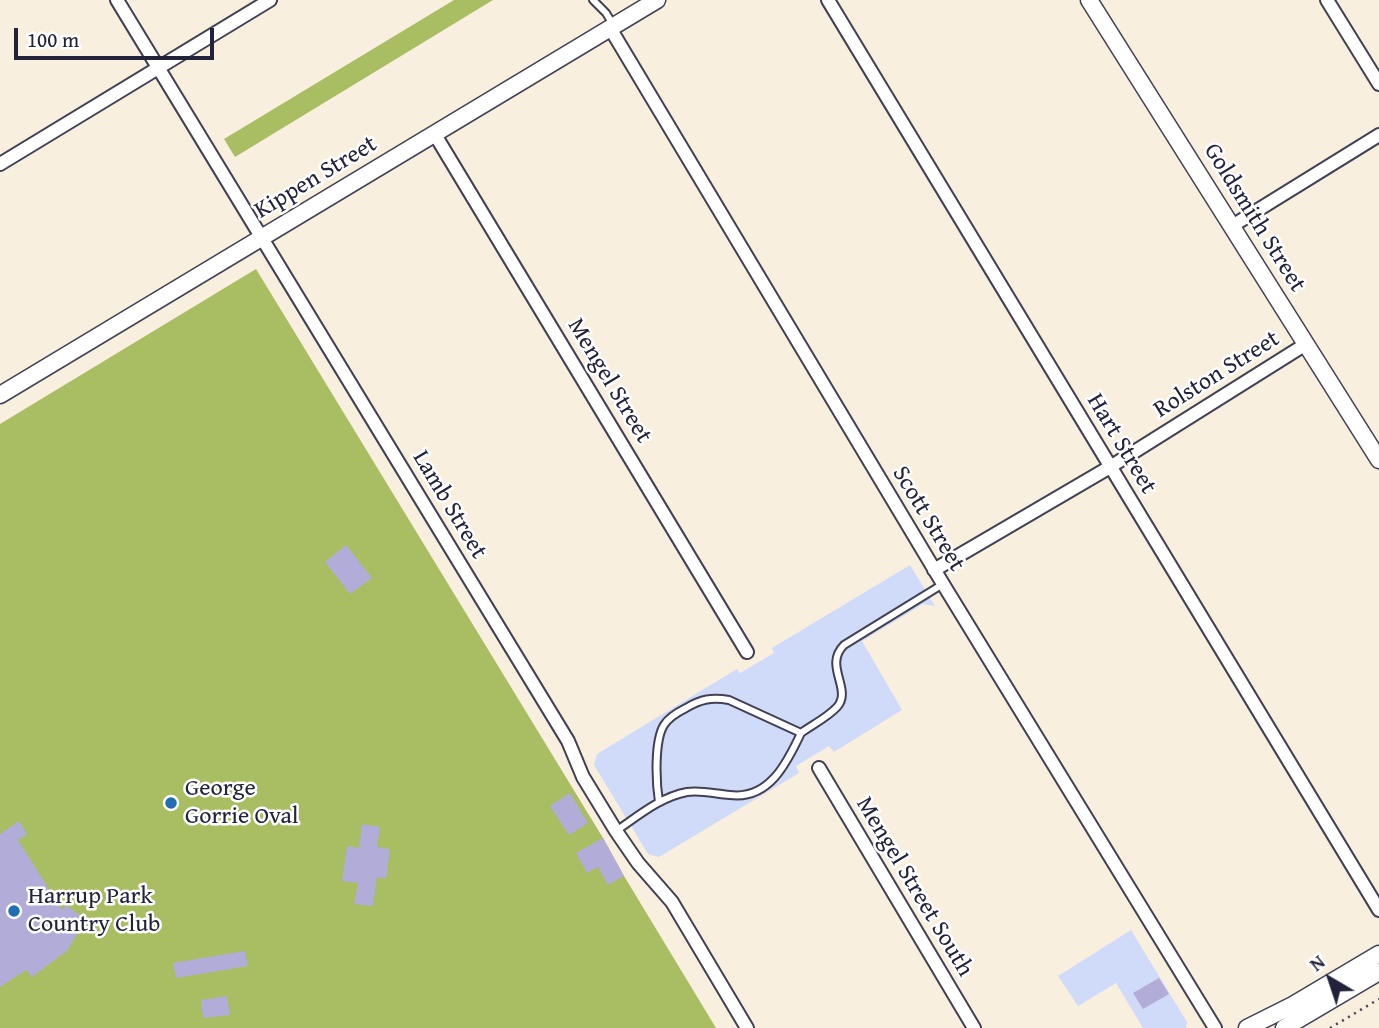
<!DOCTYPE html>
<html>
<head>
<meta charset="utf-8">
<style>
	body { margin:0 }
	#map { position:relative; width:1379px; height:1028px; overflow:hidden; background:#f8efdf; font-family:"Gentium Book Plus",serif }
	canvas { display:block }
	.north { position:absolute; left:1295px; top:944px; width:70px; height:70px; -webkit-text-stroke:5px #fff; paint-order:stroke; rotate:321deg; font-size:19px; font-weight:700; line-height:28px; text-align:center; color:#22223b }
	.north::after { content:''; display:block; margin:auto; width:24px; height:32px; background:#22223b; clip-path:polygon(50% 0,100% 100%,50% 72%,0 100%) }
	.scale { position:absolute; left:14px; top:28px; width:200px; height:32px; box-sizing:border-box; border:4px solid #22223b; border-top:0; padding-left:9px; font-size:21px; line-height:24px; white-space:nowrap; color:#22223b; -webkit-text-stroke:5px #fff; paint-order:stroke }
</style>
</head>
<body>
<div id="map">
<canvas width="1379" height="1028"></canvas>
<div class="north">N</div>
<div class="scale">100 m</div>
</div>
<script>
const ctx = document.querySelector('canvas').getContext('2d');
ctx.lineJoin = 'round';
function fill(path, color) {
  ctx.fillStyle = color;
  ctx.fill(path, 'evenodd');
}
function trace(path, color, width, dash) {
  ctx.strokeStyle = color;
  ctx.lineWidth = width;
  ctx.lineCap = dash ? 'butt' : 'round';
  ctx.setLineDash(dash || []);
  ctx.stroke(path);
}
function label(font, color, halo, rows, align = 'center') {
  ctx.font = font + ' "Gentium Book Plus",serif';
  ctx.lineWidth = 5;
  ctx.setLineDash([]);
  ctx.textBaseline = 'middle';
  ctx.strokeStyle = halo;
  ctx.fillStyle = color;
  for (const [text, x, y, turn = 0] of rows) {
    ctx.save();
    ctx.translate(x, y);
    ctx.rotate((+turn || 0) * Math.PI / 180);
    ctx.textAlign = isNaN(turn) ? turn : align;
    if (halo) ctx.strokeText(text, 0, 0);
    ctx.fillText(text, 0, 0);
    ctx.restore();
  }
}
fill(new Path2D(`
	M910,565L935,606L923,604L862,641L902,710L834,752L829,746L796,766L799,773L659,857L648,854L594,765L597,754L737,669L740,673L774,653L772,648Z
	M1131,930L1187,1022L1186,1028H1143L1116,983L1078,1006L1058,976Z`), '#d0daf9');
fill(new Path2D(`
	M454,0H493L235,157L224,139Z
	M256,269L603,838L624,876L716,1028H0V424Z`), '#a9be62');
fill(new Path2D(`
	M346,545L372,578L350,594L325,562Z
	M570,793L588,823L569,835L550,806Z
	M19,821L27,834L18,840L62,910L66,905L86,920L67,951L64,953L32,977L26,970L0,987V834Z
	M362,824L380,827L377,847L390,849L386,879L377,877L373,906L354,904L358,883L342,881L347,846L359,848Z
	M603,838L624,876L608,885L598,867L587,873L576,853Z
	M245,951L248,966L176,978L173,963Z
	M1159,978L1169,994L1143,1009L1133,993Z
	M227,996L230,1015L203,1018L201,1000Z`), '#b1acd8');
const service = new Path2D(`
	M593,0L606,13L614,26
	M801,733C812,725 828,717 837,707C853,689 823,666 844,645L943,584
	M616,831C638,816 660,797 687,792C702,790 715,794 730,795C769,800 787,763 801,733L729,700C712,697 701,699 686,708C678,712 669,717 664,725C654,741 656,783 659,802`);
const minor = new Path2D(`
	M117,0L568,741L583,777L616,831L638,863L672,902L747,1028
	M828,0L1379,910
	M1327,0L1379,84
	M610,28L943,584L1215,1028
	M434,133L747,652
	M0,164L270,0
	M1232,226L1379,135
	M934,570L1110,467L1306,344
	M819,768L974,1028`);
const tertiary = new Path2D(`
	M1089,0L1379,460
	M0,395L657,0
	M1247,1028L1293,1005L1379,954
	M1284,1028L1379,972`);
trace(service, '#424154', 10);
trace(minor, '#424154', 16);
trace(tertiary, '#424154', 19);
trace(new Path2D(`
	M1330,1028L1379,999`), '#424154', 2.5, [2, 5]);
trace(service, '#fff', 6);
trace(minor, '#fff', 12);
trace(tertiary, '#fff', 16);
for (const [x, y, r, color] of [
	[171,803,7,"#1f6fb2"],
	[14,911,7,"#1f6fb2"]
]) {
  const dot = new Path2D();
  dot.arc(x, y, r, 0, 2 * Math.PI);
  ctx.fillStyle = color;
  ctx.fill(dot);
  trace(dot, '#fff', 2.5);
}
label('24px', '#22223b', '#fff', [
	["Kippen Street",316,178,-31],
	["Goldsmith Street",1254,218,58],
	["Rolston Street",1217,375,-32],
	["Mengel Street",609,381,59],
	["Hart Street",1121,444,59],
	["Lamb Street",449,505,59],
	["Scott Street",928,519,59],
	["Mengel Street South",914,887,59]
]);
label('24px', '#22223b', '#fff', [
	["George",185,789],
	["Gorrie Oval",185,817],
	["Harrup Park",28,897],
	["Country Club",28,925]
], 'left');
</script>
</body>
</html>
